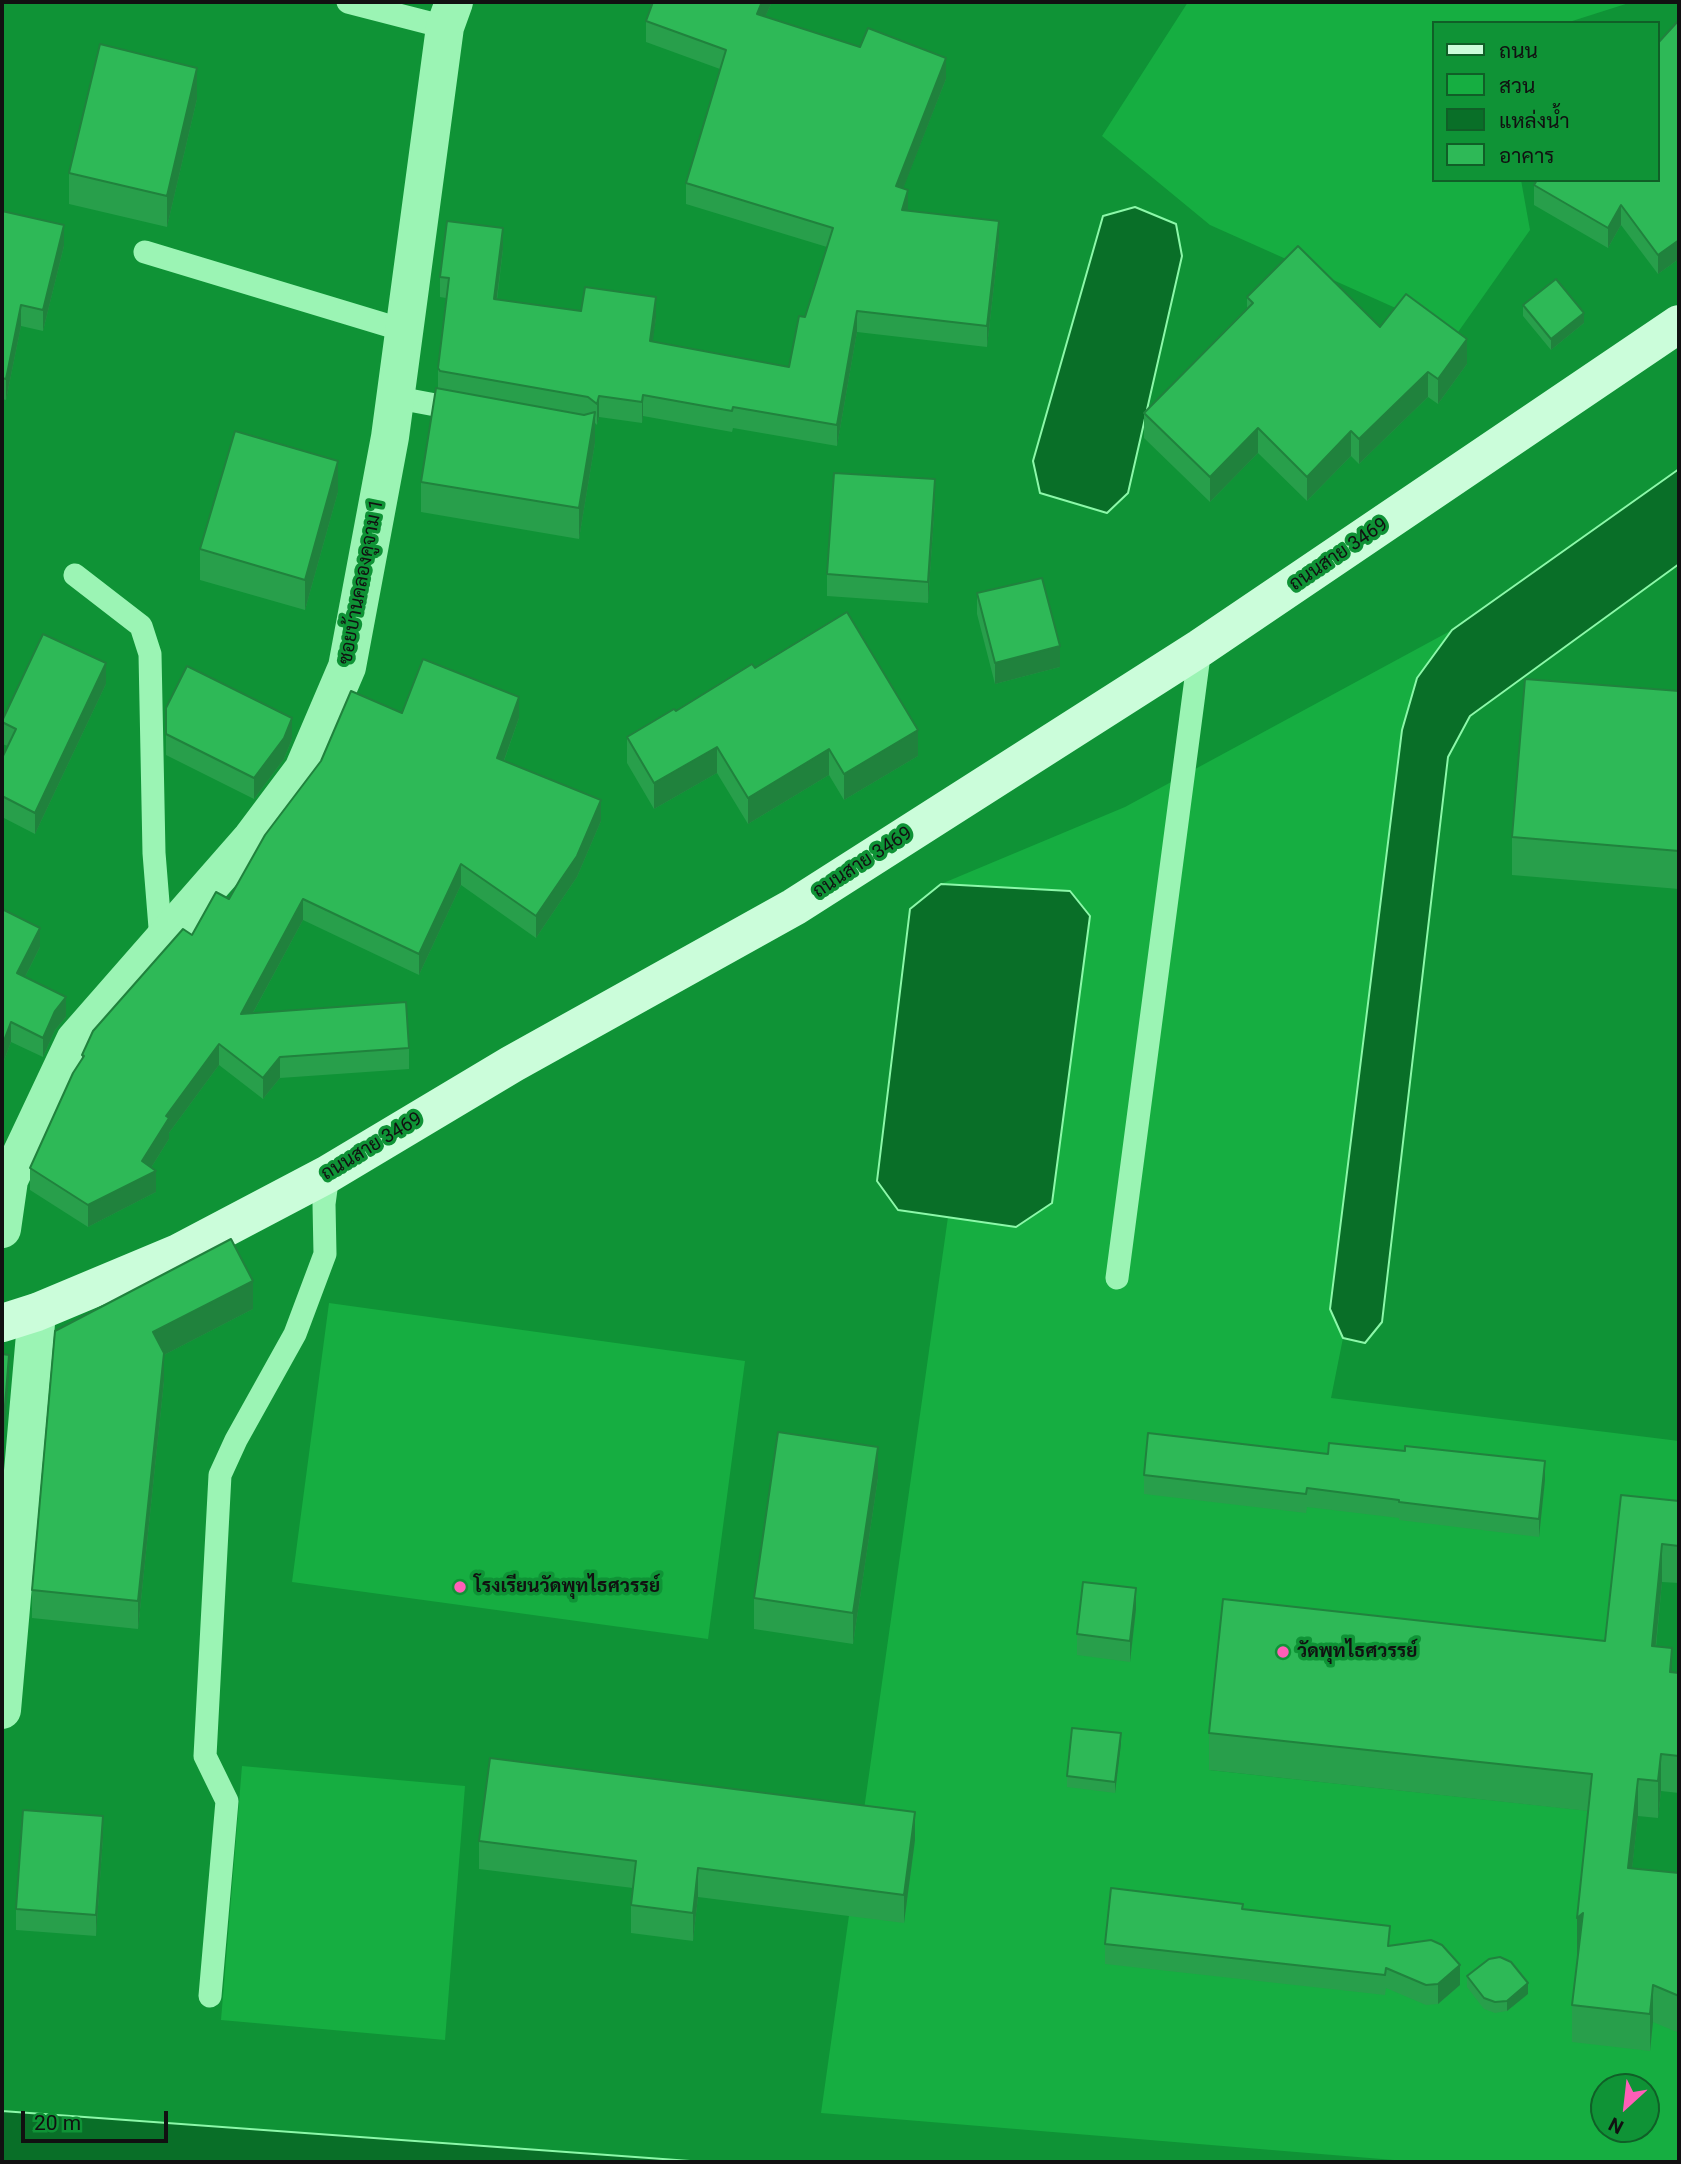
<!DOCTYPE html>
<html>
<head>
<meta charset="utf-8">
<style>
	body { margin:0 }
	#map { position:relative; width:1681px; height:2164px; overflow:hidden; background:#0f9336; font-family:Roboto,Sarabun,sans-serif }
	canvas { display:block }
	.frame { position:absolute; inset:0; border:4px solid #111; pointer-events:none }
	.legend { position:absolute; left:1432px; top:21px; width:228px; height:161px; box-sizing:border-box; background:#0f9336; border:2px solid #105f27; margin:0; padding:9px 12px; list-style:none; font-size:21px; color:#111 }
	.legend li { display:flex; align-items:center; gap:14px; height:35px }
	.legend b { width:35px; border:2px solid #105f27 }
	.north { position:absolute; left:1590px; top:2073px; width:70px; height:70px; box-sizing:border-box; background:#0f9336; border:2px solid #105f27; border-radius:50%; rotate:207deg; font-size:19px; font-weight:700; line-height:28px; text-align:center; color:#111 }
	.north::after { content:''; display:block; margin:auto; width:24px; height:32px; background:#ff5eb7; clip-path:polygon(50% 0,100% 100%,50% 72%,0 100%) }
	.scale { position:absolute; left:21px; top:2111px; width:147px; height:32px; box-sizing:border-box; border:4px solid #111; border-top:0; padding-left:9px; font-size:21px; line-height:24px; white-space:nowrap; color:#111; -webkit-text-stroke:5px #0f9336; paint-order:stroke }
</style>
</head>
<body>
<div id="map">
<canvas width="1681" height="2164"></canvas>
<div class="frame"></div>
<ul class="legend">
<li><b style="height:9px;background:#cbfdda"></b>ถนน</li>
<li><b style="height:19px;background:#16ae41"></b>สวน</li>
<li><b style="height:19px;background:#096f28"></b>แหล่งน้ำ</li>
<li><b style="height:19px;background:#2eb957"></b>อาคาร</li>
</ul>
<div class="north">N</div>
<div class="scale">20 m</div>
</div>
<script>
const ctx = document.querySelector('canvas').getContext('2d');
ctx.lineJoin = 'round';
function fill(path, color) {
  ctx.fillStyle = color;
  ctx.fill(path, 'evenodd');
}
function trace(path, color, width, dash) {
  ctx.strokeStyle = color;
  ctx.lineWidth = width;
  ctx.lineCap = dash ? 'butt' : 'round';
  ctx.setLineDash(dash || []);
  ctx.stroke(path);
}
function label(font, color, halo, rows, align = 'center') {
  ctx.font = font + ' Roboto,Sarabun,sans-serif';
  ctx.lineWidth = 7;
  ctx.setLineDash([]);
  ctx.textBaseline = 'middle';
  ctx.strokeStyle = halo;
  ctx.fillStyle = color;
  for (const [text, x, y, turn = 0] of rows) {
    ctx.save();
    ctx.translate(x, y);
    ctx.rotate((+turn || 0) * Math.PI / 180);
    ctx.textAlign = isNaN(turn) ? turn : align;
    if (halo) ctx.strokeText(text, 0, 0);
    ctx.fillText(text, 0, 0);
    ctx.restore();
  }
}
fill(new Path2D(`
	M1188,2H1632L1566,23H1434V180H1521L1530,230L1456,335L1210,225L1102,136Z
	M1452,630L1417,678L1402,730L1330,1309L1343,1338L1331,1398L1679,1441V1538L1605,1678L1209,1770L1592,1811L1679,1957V2162H1418L821,2113L948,1217L898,1210L877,1181L910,909L941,884L1125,807ZM1604,2087H1646V2129H1604Z
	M329,1303L745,1361L708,1639L292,1582Z
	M242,1766L465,1786L445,2040L221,2020Z`), '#16ae41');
const water = new Path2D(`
	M1135,207L1176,224L1182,256L1128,493L1107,513L1040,493L1033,461L1103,216Z
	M1679,469V564L1470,716L1448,757L1382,1322L1365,1343L1343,1338L1330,1309L1402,730L1417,678L1452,630Z
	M941,884L1070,891L1090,916L1052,1203L1016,1227L898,1210L877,1181L910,909Z
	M2,2111L704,2162H2Z`);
fill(water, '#096f28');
trace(water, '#8cf8a9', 2);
trace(new Path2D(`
	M348,2L445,27
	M145,252L403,330
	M393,397L462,410
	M75,575L141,626L150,654L154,853L161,940
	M1117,1278L1200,648
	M210,1996L227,1801L205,1756L220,1475L236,1440L295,1334L325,1254L324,1204L328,1174`), '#9bf4b4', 23);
trace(new Path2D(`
	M2,1229L9,1180L75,1040L252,838L303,770L347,667L390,437L445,27L454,2
	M2,1710L37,1312`), '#9bf4b4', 38);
trace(new Path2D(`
	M2,1323L37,1312L178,1253L328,1174L512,1064L794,907L1200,648L1679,324`), '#cbfdda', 38);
fill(new Path2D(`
	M653,2H772L765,17L946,79L903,188L908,210L999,242L987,347L857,332L837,446L733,428L732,432L643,416L642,423L599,417L597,425L595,423V443L579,539L421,512V482L438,389V368L446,298L440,297V277L503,249L497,300L581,311L656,318L652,342L789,367L827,247L686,204V183L720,69L646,42V21Z
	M1679,20V259L1658,274L1621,225L1608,248L1534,205V185Z
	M197,99L167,227L69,204V173Z
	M2,211L64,246L43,331L21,326L6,400L2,399Z
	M1247,297L1380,327L1467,364L1438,404L1428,397L1359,464L1351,456L1307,501L1258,453L1210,502L1144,438V413L1247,308Z
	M1523,305L1584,323L1551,350L1523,316Z
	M338,492L305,610L200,580V549Z
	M935,500L928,603L827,596V574Z
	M977,593L1060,667L995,684L977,614Z
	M755,668L918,756L844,800L829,775L748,824L717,773L654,809L627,763V737Z
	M106,684L35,834L2,817V758L8,746L2,744V721Z
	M1679,691V889L1512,875V837Z
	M166,708L292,739L284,759L254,799L166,755Z
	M402,713L519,718L504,761L601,821L577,877L536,938L461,885L419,975L303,920L253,1013L409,1048V1069L280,1078L263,1099L219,1065L169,1133V1139L151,1168L156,1192L88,1227L30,1190V1168L82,1060V1055L192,935L229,899Z
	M2,909L40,947L25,977L66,1017L55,1030L43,1057L11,1042L2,1066Z
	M253,1309L164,1355V1381L138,1629L32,1618V1590L55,1331Z
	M1144,1475L1545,1480L1539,1537L1399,1520V1518L1307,1507L1306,1513L1144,1494Z
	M878,1478L853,1644L754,1629V1598Z
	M1679,1501V1583L1662,1582L1656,1647L1672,1672L1679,1673V1793L1661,1791L1658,1818L1638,1816L1632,1868L1679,1873V2033L1653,2022L1650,2051L1572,2042V2005L1578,1954L1577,1955L1588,1811L1209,1770V1733L1605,1641Z
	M1136,1609L1130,1662L1077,1655V1634Z
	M1121,1744L1115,1793L1067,1787V1776Z
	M103,1837L96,1936L16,1930V1909Z
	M915,1840L904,1923L698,1897L693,1941L631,1933V1905L633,1888L479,1869V1841Z
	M1243,1909L1390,1945L1460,1985L1438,2004L1426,2005L1386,1988L1385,1995L1105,1964V1944Z
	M1467,1976L1528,1994L1507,2011L1495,2013L1484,2009L1467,1987Z`), '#289f4b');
fill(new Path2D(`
	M762,2H772L757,35V14Z
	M946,58V79L896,207V186Z
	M197,68V99L167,227V196Z
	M908,190V211L902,210Z
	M1621,205V225L1608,248V228Z
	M999,221V242L987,347V326Z
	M64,225V246L43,331V310Z
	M503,228V249L494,320V299Z
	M1679,240V259L1658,274V255Z
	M656,297V318L650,362V341Z
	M21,305V326L6,400V379Z
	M857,311V332L837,446V425Z
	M1584,313V323L1551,350V339Z
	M1467,339V364L1438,404V379Z
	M1428,372V397L1359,464V439Z
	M643,395V416L642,423V402Z
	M599,396V417L597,425V404Z
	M595,412V443L579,539V508Z
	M1258,428V453L1210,502V477Z
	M1351,431V456L1307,501V477Z
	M338,461V492L305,610V580Z
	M935,479V500L928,603V582Z
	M1060,646V667L995,684V663Z
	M106,663V684L35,834V813Z
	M519,697V718L497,780V758Z
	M292,718V739L284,759L254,799V778Z
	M918,730V756L844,800V774Z
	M717,747V773L654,809V783Z
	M829,749V775L748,824V798Z
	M601,800V821L577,877L536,938V916Z
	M461,864V885L419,975V954Z
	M303,899V920L241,1035V1014Z
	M40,928V947L17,993V973Z
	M66,997V1017L55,1030L43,1057V1038L55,1011Z
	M11,1022V1042L2,1066V1046Z
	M219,1044V1065L169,1133V1139L146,1176L156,1171V1192L88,1227V1205L142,1161L166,1116Z
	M280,1057V1078L263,1099V1078Z
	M253,1281V1309L164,1355V1381L138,1629V1601L153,1332Z
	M9,1355V1375L2,1463V1443Z
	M878,1447V1478L853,1644V1613Z
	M1545,1461V1480L1539,1537V1519Z
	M1662,1544V1582L1652,1683V1646Z
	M1136,1588V1609L1130,1662V1641Z
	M1672,1648V1685L1670,1672Z
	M1121,1733V1744L1115,1793V1782Z
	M1661,1754V1791L1658,1818V1781Z
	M1638,1779V1816L1628,1905V1868Z
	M915,1812V1840L904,1923V1895Z
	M103,1816V1837L96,1936V1915Z
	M698,1868V1897L693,1941V1913Z
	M1583,1913V1950L1577,1955V1918Z
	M1460,1965V1985L1438,2004V1984Z
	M1528,1983V1994L1507,2011V2001Z
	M1653,1985V2022L1650,2051V2014Z`), '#20823d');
const building = new Path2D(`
	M653,2H762L757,14L860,47L868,28L946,58L896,186L908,190L902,210L999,221L987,326L857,311L837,425L733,407L732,411L643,395L642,402L599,396L597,404L588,397L440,371L438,368L449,278L440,277L447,221L503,228L494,299L581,311L585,287L656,297L650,341L789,367L799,316L805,317L833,228L686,183L726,50L646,21Z
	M1679,20V240L1658,255L1621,205L1608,228L1534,185L1537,180H1658V43Z
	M100,44L197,68L167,196L69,173Z
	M2,211L64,225L43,310L21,305L6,379L2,378Z
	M1298,246L1380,327L1406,294L1467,339L1438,379L1428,372L1359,439L1351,431L1307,477L1258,428L1210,477L1144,413L1253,303L1247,297Z
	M1556,279L1584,313L1551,339L1523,305Z
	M436,388L584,415L595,412L579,508L421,482Z
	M235,431L338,461L305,580L200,549Z
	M834,473L935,479L928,582L827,574Z
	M1042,578L1060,646L995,663L977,593Z
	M847,612L918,730L844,774L829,749L748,798L717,747L654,783L627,737L674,709L676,711L752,664L755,668Z
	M43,634L106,663L35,813L2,796V758L16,729L2,722V721Z
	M423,659L519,697L497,758L601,800L577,856L536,916L461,864L419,954L303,899L241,1014L406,1002L409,1048L280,1057L263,1078L219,1044L166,1116L169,1118L142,1161L156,1171L88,1205L30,1168L73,1073L84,1056L82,1055L93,1031L183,929L192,935L216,892L229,899L265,835L321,761L351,691L402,713Z
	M187,666L292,718L284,738L254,778L166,734V708Z
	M1525,679L1679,691V851L1512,837Z
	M2,909L40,928L17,973L66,997L55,1011L43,1038L11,1022L2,1046Z
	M231,1239L253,1281L153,1332L164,1353L138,1601L32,1590L55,1331Z
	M2,1354L9,1355L2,1443Z
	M778,1432L878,1447L853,1613L754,1598Z
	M1148,1433L1328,1454L1329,1443L1405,1451V1446L1545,1461L1539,1519L1399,1502V1500L1307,1488L1306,1494L1144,1475Z
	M1621,1495L1679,1501V1546L1662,1544L1652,1646L1672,1648L1670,1672L1679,1673V1756L1661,1754L1658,1781L1638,1779L1628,1868L1679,1873V1996L1653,1985L1650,2014L1572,2005L1583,1913L1577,1918L1592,1774L1209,1733L1223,1599L1605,1641Z
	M1083,1582L1136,1588L1130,1641L1077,1634Z
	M1072,1728L1121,1733L1115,1782L1067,1776Z
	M490,1758L915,1812L904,1895L698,1868L693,1913L631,1905L636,1861L479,1841Z
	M23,1810L103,1816L96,1915L16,1909Z
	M1111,1888L1243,1904L1242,1909L1390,1926L1388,1946L1431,1940L1442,1945L1460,1965L1438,1984L1426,1985L1386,1968L1385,1975L1105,1944Z
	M1500,1957L1511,1962L1528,1983L1507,2001L1495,2002L1484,1998L1467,1976L1489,1959Z`);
fill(building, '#2eb957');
trace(building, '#20823d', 2);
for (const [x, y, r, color] of [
	[460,1587,7,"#ff5eb7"],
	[1283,1652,7,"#ff5eb7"]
]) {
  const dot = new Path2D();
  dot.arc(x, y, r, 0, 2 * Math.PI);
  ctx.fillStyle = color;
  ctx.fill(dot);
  trace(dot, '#0f9336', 2.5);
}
label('19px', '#111', '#0f9336', [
	["ถนนสาย 3469",1339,555,-34],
	["ซอยบ้านคลองคูจาม 1",362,582,-79],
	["ถนนสาย 3469",863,863,-33],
	["ถนนสาย 3469",372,1147,-31]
]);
label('bold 19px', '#111', '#0f9336', [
	["โรงเรียนวัดพุทไธศวรรย์",474,1587],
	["วัดพุทไธศวรรย์",1297,1652]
], 'left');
</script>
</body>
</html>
